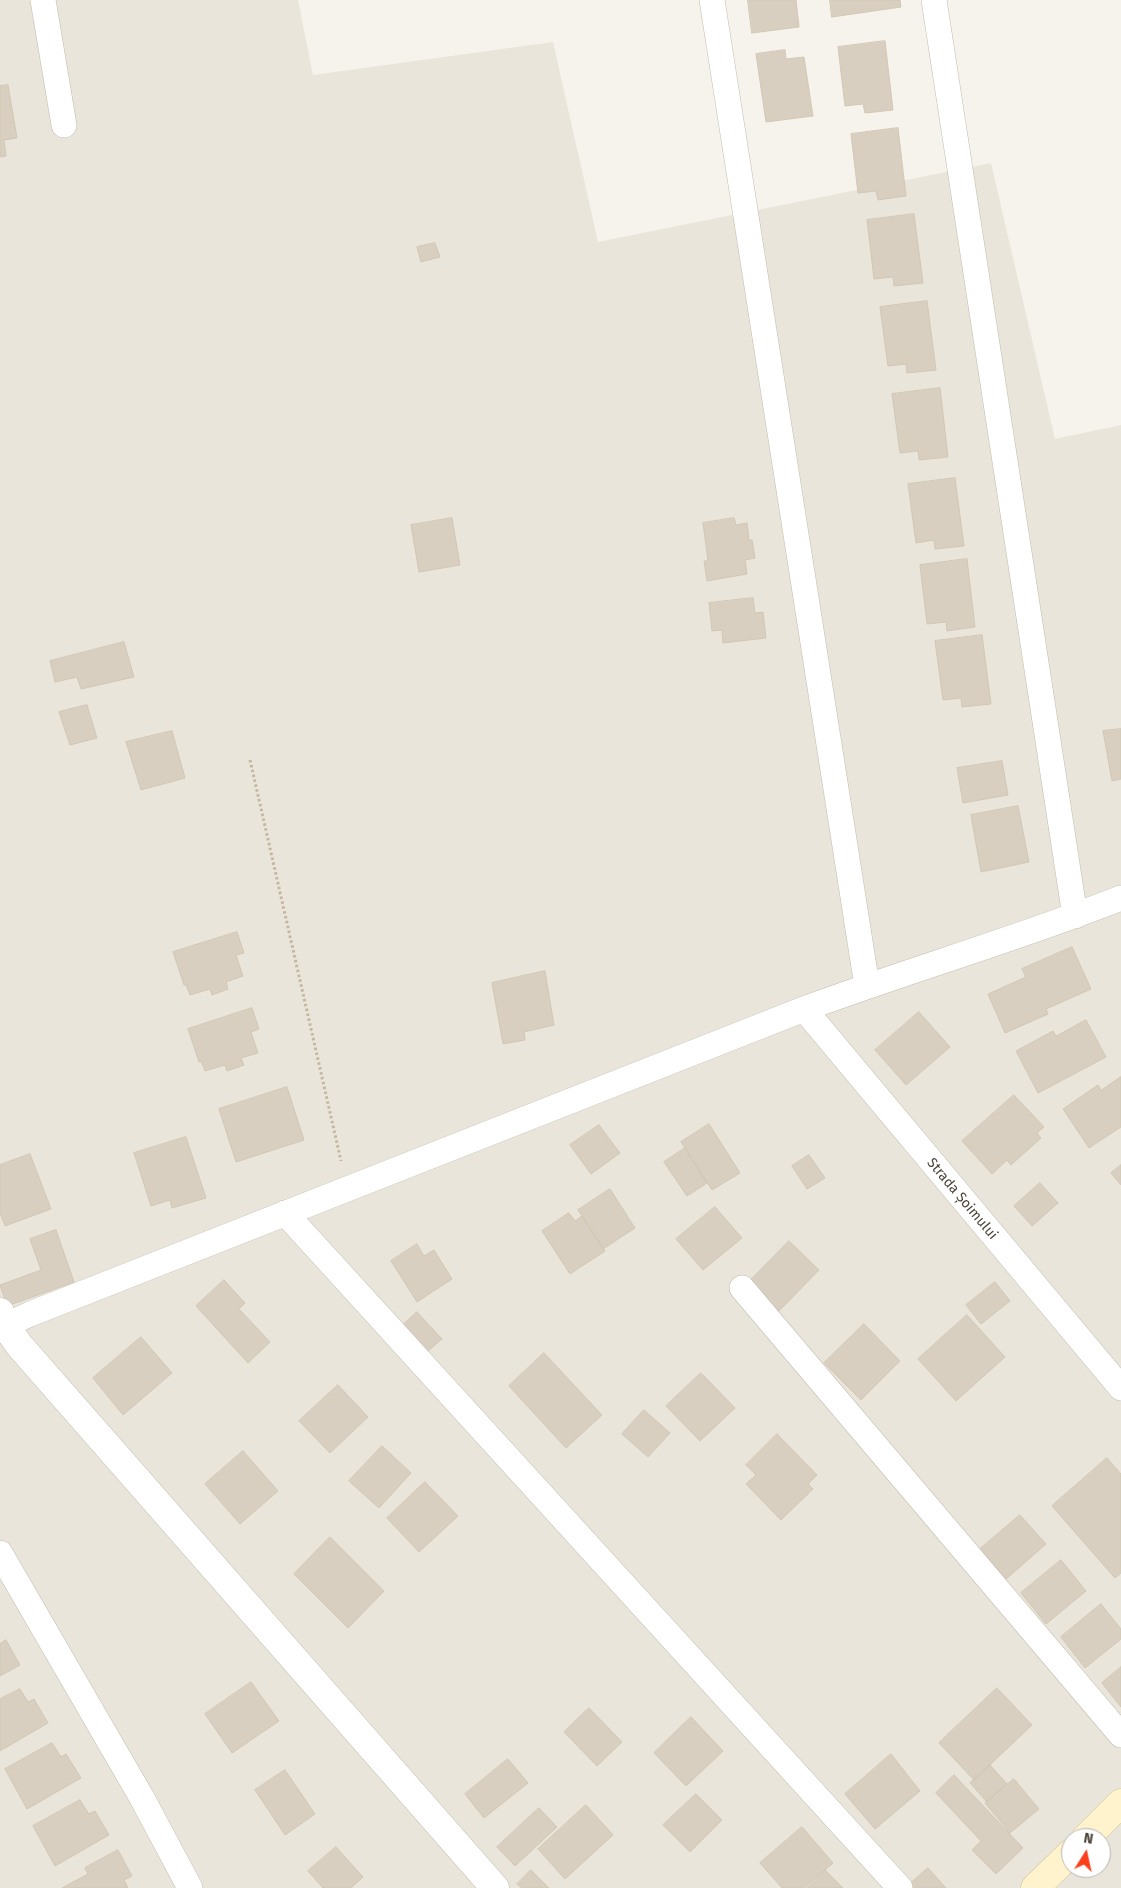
<!DOCTYPE html>
<html>
<head>
<meta charset="utf-8">
<style>
	body { margin:0 }
	#map { position:relative; width:1121px; height:1888px; overflow:hidden; background:#f6f3ec; font-family:"Fira Sans",sans-serif }
	canvas { display:block }
	.north { position:absolute; left:1061px; top:1828px; width:50px; height:50px; box-sizing:border-box; background:#fff; border:1px solid #b7b4b0; border-radius:50%; rotate:10deg; font-size:14px; font-weight:700; line-height:20px; text-align:center; color:#4b4439 }
	.north::after { content:''; display:block; margin:auto; width:18px; height:22px; background:#fc3f1d; clip-path:polygon(50% 0,100% 100%,50% 72%,0 100%) }
</style>
</head>
<body>
<div id="map">
<canvas width="1121" height="1888"></canvas>
<div class="north">N</div>
</div>
<script>
const ctx = document.querySelector('canvas').getContext('2d');
ctx.lineJoin = 'round';
function fill(path, color) {
  ctx.fillStyle = color;
  ctx.fill(path, 'evenodd');
}
function trace(path, color, width, dash) {
  ctx.strokeStyle = color;
  ctx.lineWidth = width;
  ctx.lineCap = dash ? 'butt' : 'round';
  ctx.setLineDash(dash || []);
  ctx.stroke(path);
}
function label(font, color, halo, rows, align = 'center') {
  ctx.font = font + ' "Fira Sans",sans-serif';
  ctx.lineWidth = 4.5;
  ctx.setLineDash([]);
  ctx.textBaseline = 'middle';
  ctx.strokeStyle = halo;
  ctx.fillStyle = color;
  for (const [text, x, y, turn = 0] of rows) {
    ctx.save();
    ctx.translate(x, y);
    ctx.rotate((+turn || 0) * Math.PI / 180);
    ctx.textAlign = isNaN(turn) ? turn : align;
    if (halo) ctx.strokeText(text, 0, 0);
    ctx.fillText(text, 0, 0);
    ctx.restore();
  }
}
fill(new Path2D(`
	M0,0H298L313,75L553,42L598,242L991,163L1055,439L1121,425V1888H0ZM1071,1838H1101V1868H1071Z`), '#eae5da');
const building = new Path2D(`
	M748,0H796L799,27L752,33Z
	M830,0H900L901,7L832,17Z
	M885,41L893,110L865,113L863,104L845,106L838,47Z
	M785,50L786,59L804,57L813,116L766,122L756,54Z
	M8,85L17,138L4,140L6,156L0,157V86Z
	M898,128L906,196L878,200L876,191L858,193L851,134Z
	M914,214L923,283L894,286L893,277L874,279L867,220Z
	M435,243L440,257L421,262L417,247Z
	M927,301L936,370L907,373L906,364L888,366L880,307Z
	M940,388L948,457L919,460L918,451L900,453L892,394Z
	M955,478L964,546L935,549L934,540L916,543L908,484Z
	M452,518L460,565L419,572L411,525Z
	M734,518L736,525L747,523L749,540H752L755,558L745,560L747,574L707,581L704,561H708L703,523Z
	M967,559L975,627L947,631L946,622L927,624L920,565Z
	M753,598L755,613L763,612L766,638L723,643L722,630L712,631L709,603Z
	M982,635L991,704L962,707L961,698L943,700L935,641Z
	M124,642L134,677L81,689L77,677L55,682L50,661Z
	M87,705L97,738L70,745L59,712Z
	M1121,729V779L1112,781L1103,731Z
	M172,731L185,778L141,790L126,742Z
	M1002,761L1008,795L963,803L957,768Z
	M1018,806L1029,862L981,872L971,815Z
	M237,932L244,953L236,955L243,976L226,982L228,989L212,995L210,989L190,995L186,985H184L173,952Z
	M1072,947L1091,989L1046,1009L1048,1014L1005,1033L988,994L1026,977L1022,969Z
	M545,971L554,1025L524,1032L525,1040L503,1044L492,983Z
	M252,1008L259,1029L251,1032L258,1053L241,1058L244,1065L227,1071L225,1065L205,1071L201,1061L199,1062L188,1029Z
	M919,1012L950,1047L906,1085L875,1050Z
	M1086,1020L1106,1057L1038,1093L1016,1051L1053,1031L1056,1036Z
	M1121,1077V1127L1089,1148L1063,1109L1098,1085L1101,1090Z
	M287,1087L304,1140L236,1162L219,1109Z
	M1014,1095L1044,1127L1037,1133L1041,1138L1011,1165L1007,1160L992,1174L962,1141Z
	M709,1124L740,1173L712,1190L681,1142Z
	M599,1125L620,1153L591,1174L570,1145Z
	M186,1137L206,1198L172,1208L170,1200L151,1206L134,1153Z
	M685,1148L707,1183L687,1196L664,1162Z
	M30,1154L51,1209L5,1226L0,1213V1165Z
	M809,1155L825,1178L807,1189L792,1166Z
	M1121,1165V1185L1111,1173Z
	M1040,1183L1058,1203L1032,1226L1014,1206Z
	M610,1189L635,1228L603,1249L578,1210Z
	M715,1207L742,1238L703,1270L676,1239Z
	M569,1213L575,1221L582,1216L605,1251L570,1274L542,1231Z
	M56,1230L74,1282L7,1306L0,1285L41,1270L30,1239Z
	M789,1241L819,1270L777,1313L747,1284Z
	M417,1244L424,1256L434,1250L452,1279L417,1302L391,1261Z
	M224,1280L245,1303L239,1309L270,1342L248,1363L196,1306Z
	M995,1282L1010,1301L981,1324L966,1305Z
	M417,1312L442,1339L428,1351L403,1325Z
	M967,1315L1005,1357L956,1401L918,1359Z
	M864,1324L900,1361L861,1400L824,1363Z
	M141,1337L172,1373L123,1415L93,1378Z
	M544,1353L602,1415L566,1448L509,1386Z
	M701,1373L735,1408L700,1441L666,1406Z
	M338,1385L368,1417L330,1453L299,1421Z
	M644,1410L670,1433L648,1457L622,1434Z
	M777,1434L817,1475L808,1484L813,1489L781,1520L746,1484L756,1475L746,1465Z
	M382,1446L411,1473L379,1508L349,1481Z
	M243,1451L278,1491L240,1524L205,1484Z
	M1107,1458L1121,1474V1573L1115,1578L1052,1506Z
	M425,1482L458,1516L419,1552L387,1518Z
	M1020,1515L1046,1544L1006,1579L980,1549Z
	M330,1537L384,1591L348,1628L294,1574Z
	M1061,1560L1086,1591L1046,1624L1021,1593Z
	M1101,1604L1121,1629V1639L1085,1668L1061,1637Z
	M6,1640L20,1665L0,1676V1644Z
	M1121,1667V1707L1102,1683Z
	M251,1682L279,1721L232,1753L205,1714Z
	M997,1688L1032,1725L974,1780L939,1743Z
	M20,1689L28,1702L34,1699L48,1723L0,1751V1699Z
	M589,1708L622,1742L597,1766L564,1732Z
	M691,1717L723,1751L686,1786L654,1753Z
	M52,1743L61,1757L66,1754L81,1778L27,1809L5,1769Z
	M891,1754L920,1791L875,1829L845,1794Z
	M508,1759L528,1783L484,1818L465,1794Z
	M990,1765L1007,1784L987,1802L970,1783Z
	M285,1770L315,1814L285,1835L255,1790Z
	M954,1775L1023,1848L996,1874L972,1850L981,1841L936,1793Z
	M1014,1779L1039,1809L1010,1833L985,1803Z
	M696,1794L722,1820L690,1852L663,1825Z
	M80,1800L89,1814L95,1811L109,1835L55,1866L33,1826Z
	M586,1805L613,1835L565,1879L538,1849Z
	M539,1808L557,1827L515,1866L497,1847Z
	M802,1827L833,1863L804,1888H782L760,1863Z
	M336,1847L363,1877L351,1888H323L308,1871Z
	M118,1850L132,1876L124,1880L128,1888H62L88,1874L85,1868Z
	M928,1868L946,1888H905Z
	M531,1870L549,1888H522L517,1884Z
	M825,1870L843,1888H807Z`);
fill(building, '#d8cfc1');
trace(building, '#d3c7b4', 1);
const minor = new Path2D(`
	M43,0L64,125
	M712,0L867,986
	M934,0L1075,916
	M804,1009L1121,1388
	M285,1213L900,1888
	M742,1288L1121,1735
	M0,1328L30,1314L804,1009C909,970 1017,939 1121,898
	M0,1553L142,1798L190,1888`);
const tertiary = new Path2D(`
	M0,1312L5,1325L19,1345L495,1888`);
const secondary = new Path2D(`
	M1086,1838L1121,1803
	M1035,1888L1071,1853`);
trace(minor, '#c2bbae', 26);
trace(tertiary, '#c2bbae', 29);
trace(secondary, '#d6c79b', 29);
trace(new Path2D(`
	M250,760L341,1161`), '#c4b79f', 3, [2.5, 2.5]);
trace(minor, '#fff', 25);
trace(tertiary, '#fff', 28);
trace(secondary, '#fff3cd', 28);
label('14px', '#4b4439', '#fff', [
	["Strada Șoimului",962,1199,50]
]);
</script>
</body>
</html>
